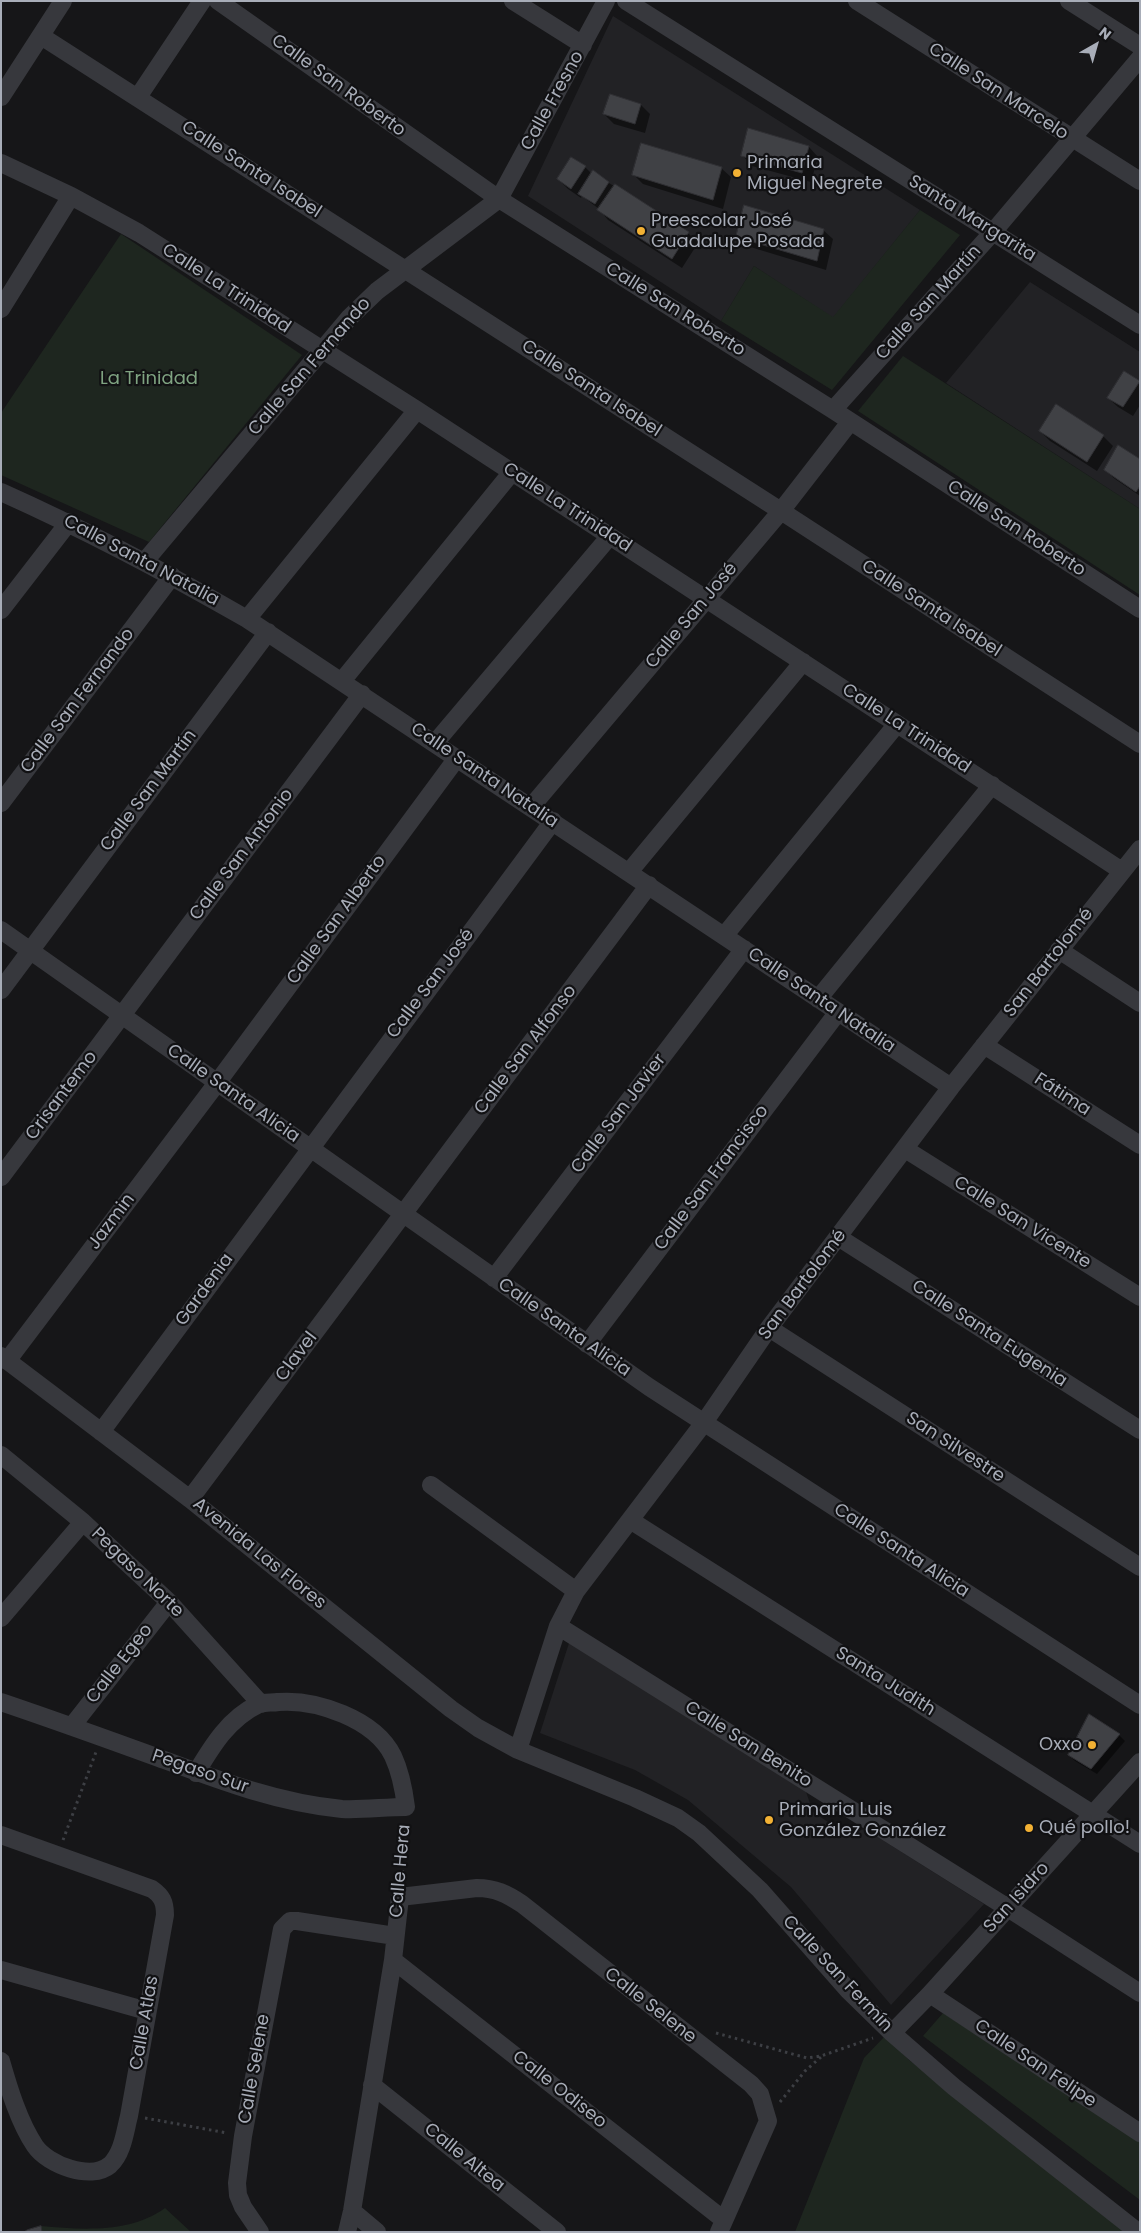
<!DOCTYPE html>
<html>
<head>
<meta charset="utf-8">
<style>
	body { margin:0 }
	#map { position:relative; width:1141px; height:2233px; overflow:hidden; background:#161618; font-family:Poppins,sans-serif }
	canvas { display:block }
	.frame { position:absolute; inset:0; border:2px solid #a8adb8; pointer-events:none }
	.north { position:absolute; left:1071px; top:20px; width:50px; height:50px; -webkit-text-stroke:4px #111113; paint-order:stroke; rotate:38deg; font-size:14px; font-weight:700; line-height:20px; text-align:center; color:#a8adb8 }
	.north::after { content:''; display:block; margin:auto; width:18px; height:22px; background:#a8adb8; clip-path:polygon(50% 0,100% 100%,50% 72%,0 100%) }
</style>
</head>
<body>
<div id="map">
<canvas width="1141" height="2233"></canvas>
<div class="frame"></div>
<div class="north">N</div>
</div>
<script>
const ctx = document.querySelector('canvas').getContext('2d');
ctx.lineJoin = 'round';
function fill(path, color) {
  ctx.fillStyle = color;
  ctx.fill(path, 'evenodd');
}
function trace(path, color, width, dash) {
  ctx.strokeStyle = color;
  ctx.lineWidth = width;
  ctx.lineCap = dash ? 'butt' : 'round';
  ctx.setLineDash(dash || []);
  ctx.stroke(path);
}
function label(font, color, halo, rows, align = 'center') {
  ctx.font = font + ' Poppins,sans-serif';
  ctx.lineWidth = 4.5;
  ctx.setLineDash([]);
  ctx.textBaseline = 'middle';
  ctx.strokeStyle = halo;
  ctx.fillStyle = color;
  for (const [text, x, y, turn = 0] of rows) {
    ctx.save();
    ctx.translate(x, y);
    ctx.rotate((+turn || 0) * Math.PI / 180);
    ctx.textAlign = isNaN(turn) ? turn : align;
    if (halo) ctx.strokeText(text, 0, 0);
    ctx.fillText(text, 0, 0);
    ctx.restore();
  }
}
fill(new Path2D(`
	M613,16L920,210L833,318L754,266L721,321L528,196Z
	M1030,282L1140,352V509L946,383Z
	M570,1640L805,1789L813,1812L846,1834L865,1829L984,1904L891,2005L791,1887L688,1800L635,1770L540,1733Z`), '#222225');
fill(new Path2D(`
	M920,210L960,235L832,390L721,321L754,266L833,317Z
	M121,234L302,355L149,542L1,475V413Z
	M903,356L1140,509V595L858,411Z
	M943,2013L1140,2141V2200L923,2036Z
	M885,2036L909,2060L1134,2232H795L864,2058Z
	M165,2208L191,2232H42L41,2226C83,2230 131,2233 165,2208Z`), '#1e261f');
fill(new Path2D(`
	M641,105L650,114L645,133L614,124L604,114Z
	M809,147L818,157L811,182L752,166L743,156Z
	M585,167L592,174L609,183L688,233L698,243L682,268L608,220L599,209L582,196L581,198L568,189L558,179Z
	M721,168L731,177L723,209L643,184L633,174Z
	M823,230L833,239L826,270L747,246L738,236Z
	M1125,372L1140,382V405L1133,416L1118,407L1108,398Z
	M1040,431L1103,436L1113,446L1097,471L1050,441Z
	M1140,460V496L1115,479L1105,470Z
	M1119,1735L1125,1741L1097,1774L1075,1761L1069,1755Z`), '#0007');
const building = new Path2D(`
	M610,94L641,104L635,124L603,114Z
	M748,128L809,146L802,173L741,156Z
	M641,143L722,167L713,200L632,175Z
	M571,157L586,166L571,189L557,179Z
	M593,170L609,182L595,204L578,194Z
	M615,184L689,232L672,259L597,210Z
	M744,205L824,229L817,261L736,237Z
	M1124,371L1140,381L1123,407L1107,398Z
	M1056,404L1104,435L1087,462L1039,431Z
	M1118,445L1140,459V486L1136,492L1104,470Z
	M1089,1714L1120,1734L1091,1769L1068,1755Z
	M41,2226L42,2232H24L27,2230Z`);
fill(building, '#404145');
trace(building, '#303034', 1);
trace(new Path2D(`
	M63,1840L96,1752
	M402,1879L406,1823
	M716,2033L807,2058L821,2056L873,2038
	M780,2102L805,2071L821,2057
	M145,2118L227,2133`), '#3d3f44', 3, [2.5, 4]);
trace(new Path2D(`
	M218,1L499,199L833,410L1140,609
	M513,1L583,45
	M626,1L1140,325
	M857,1L1140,181
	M1069,1L1140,46
	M41,36L781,511L1140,744
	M1,97L63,1
	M138,97L202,1
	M1,163L71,196L139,233L417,410L1122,871
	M1,309L71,196
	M833,410L993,232L1140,58
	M1,492C86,530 167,573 247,619L951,1087
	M145,561L349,318L377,291L499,199L606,1
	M1,610L69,522
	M247,619L417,410
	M342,681L512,472
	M435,743L610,536
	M1,803L172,576
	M531,807L781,511L850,422
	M629,872L803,662
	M1,930L649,1387L1140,1705
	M724,936L897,724
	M1059,950L1140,1003
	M1,990L268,632
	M818,999L992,785
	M984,1045L1140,1145
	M905,1149L1140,1297
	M1,1177L362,694
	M838,1237L1140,1430
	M494,1278L744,949
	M769,1328L1140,1567
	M587,1344L838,1012
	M1,1356L190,1499L451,1709L478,1728L518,1750L635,1798L678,1818L699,1833L760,1890L848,1990L892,2033L954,2087L1138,2232
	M7,1361L217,1083L457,758
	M101,1432L553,821
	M1,1455L83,1522L169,1602L261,1704
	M431,1485L576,1591
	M190,1499L649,885
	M630,1520L1140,1844
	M1,1618L83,1522
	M558,1626L1008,1908L1140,1993
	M1,1702C54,1720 107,1739 159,1758C218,1780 278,1803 342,1809C363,1810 385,1807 406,1807C404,1791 400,1771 393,1756C375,1719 316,1699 278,1702C272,1703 265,1702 259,1704C229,1718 212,1746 196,1773
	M72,1726L169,1602
	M518,1750L558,1626L576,1591L703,1424L769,1328L951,1087L1140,849
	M1,1835L152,1889C162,1896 165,1902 165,1915L129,2116C125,2131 123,2153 110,2165C91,2181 48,2165 35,2146C19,2122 9,2089 1,2061
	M393,1960L724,2220
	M1,1970L147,2011
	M930,1994L1140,2133
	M892,2033L930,1994L1140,1762
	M372,2085L557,2232
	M352,2211L377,2232
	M260,2232L243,2207L238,2195L237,2183L243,2136L282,1929L290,1921H297L395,1936
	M347,2232L352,2211L393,1960L400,1897L477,1888C495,1888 507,1894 522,1904L751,2084L760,2094L768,2121L719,2232`), '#37383d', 18);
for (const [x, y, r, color] of [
	[737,173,5,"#f2b134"],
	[641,231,5,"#f2b134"],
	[1092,1745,5,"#f2b134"],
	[769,1820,5,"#f2b134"],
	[1029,1828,5,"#f2b134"]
]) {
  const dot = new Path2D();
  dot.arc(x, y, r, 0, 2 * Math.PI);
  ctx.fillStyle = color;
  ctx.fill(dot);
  trace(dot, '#111113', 2);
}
label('18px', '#a8adb8', '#111113', [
	["Calle San Roberto",338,86,36],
	["Calle San Marcelo",998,92,33],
	["Calle Fresno",553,101,-61],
	["Calle Santa Isabel",251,170,33],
	["Santa Margarita",972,219,32],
	["Calle La Trinidad",226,289,33],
	["Calle San Martín",929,303,-48],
	["Calle San Roberto",675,310,32],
	["Calle San Fernando",310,367,-49],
	["Calle Santa Isabel",591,389,33],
	["Calle La Trinidad",567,508,33],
	["Calle San Roberto",1016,529,33],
	["Calle Santa Natalia",141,561,28],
	["Calle Santa Isabel",931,609,33],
	["Calle San José",692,616,-50],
	["Calle San Fernando",78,701,-53],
	["Calle La Trinidad",906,729,33],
	["Calle Santa Natalia",484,776,34],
	["Calle San Martín",149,791,-53],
	["Calle San Antonio",242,855,-53],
	["Calle San Alberto",337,920,-54],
	["San Bartolomé",1049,963,-52],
	["Calle San José",431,984,-53],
	["Calle Santa Natalia",821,1001,34],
	["Calle San Alfonso",526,1050,-53],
	["Calle Santa Alicia",233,1094,35],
	["Fátima",1062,1095,33],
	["Crisantemo",62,1096,-53],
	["Calle San Javier",619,1114,-53],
	["Calle San Francisco",712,1178,-53],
	["Jazmin",112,1222,-53],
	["Calle San Vicente",1022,1223,32],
	["San Bartolomé",803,1285,-53],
	["Gardenia",205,1290,-54],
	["Calle Santa Alicia",564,1328,35],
	["Calle Santa Eugenia",989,1334,33],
	["Clavel",297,1357,-53],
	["San Silvestre",955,1448,33],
	["Calle Santa Alicia",901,1551,33],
	["Avenida Las Flores",259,1554,39],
	["Pegaso Norte",137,1573,44],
	["Calle Egeo",120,1664,-52],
	["Santa Judith",885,1682,32],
	["Calle San Benito",748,1745,32],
	["Pegaso Sur",200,1772,19],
	["Calle Hera",401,1871,-85],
	["San Isidro",1017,1898,-48],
	["Calle San Fermín",837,1974,47],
	["Calle Selene",650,2006,38],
	["Calle Atlas",145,2023,-80],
	["Calle San Felipe",1035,2064,34],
	["Calle Selene",255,2069,-80],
	["Calle Odiseo",559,2090,38],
	["Calle Altea",464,2158,39]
]);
label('18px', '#a8adb8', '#111113', [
	["Primaria",747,163],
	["Miguel Negrete",747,184],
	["Preescolar José",651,221],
	["Guadalupe Posada",651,242],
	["Oxxo",1082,1745,"right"],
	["Primaria Luis",779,1810],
	["González González",779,1831],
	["Qué pollo!",1039,1828]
], 'left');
label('18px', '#7fa381', '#111113', [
	["La Trinidad",149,379]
]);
</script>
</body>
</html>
